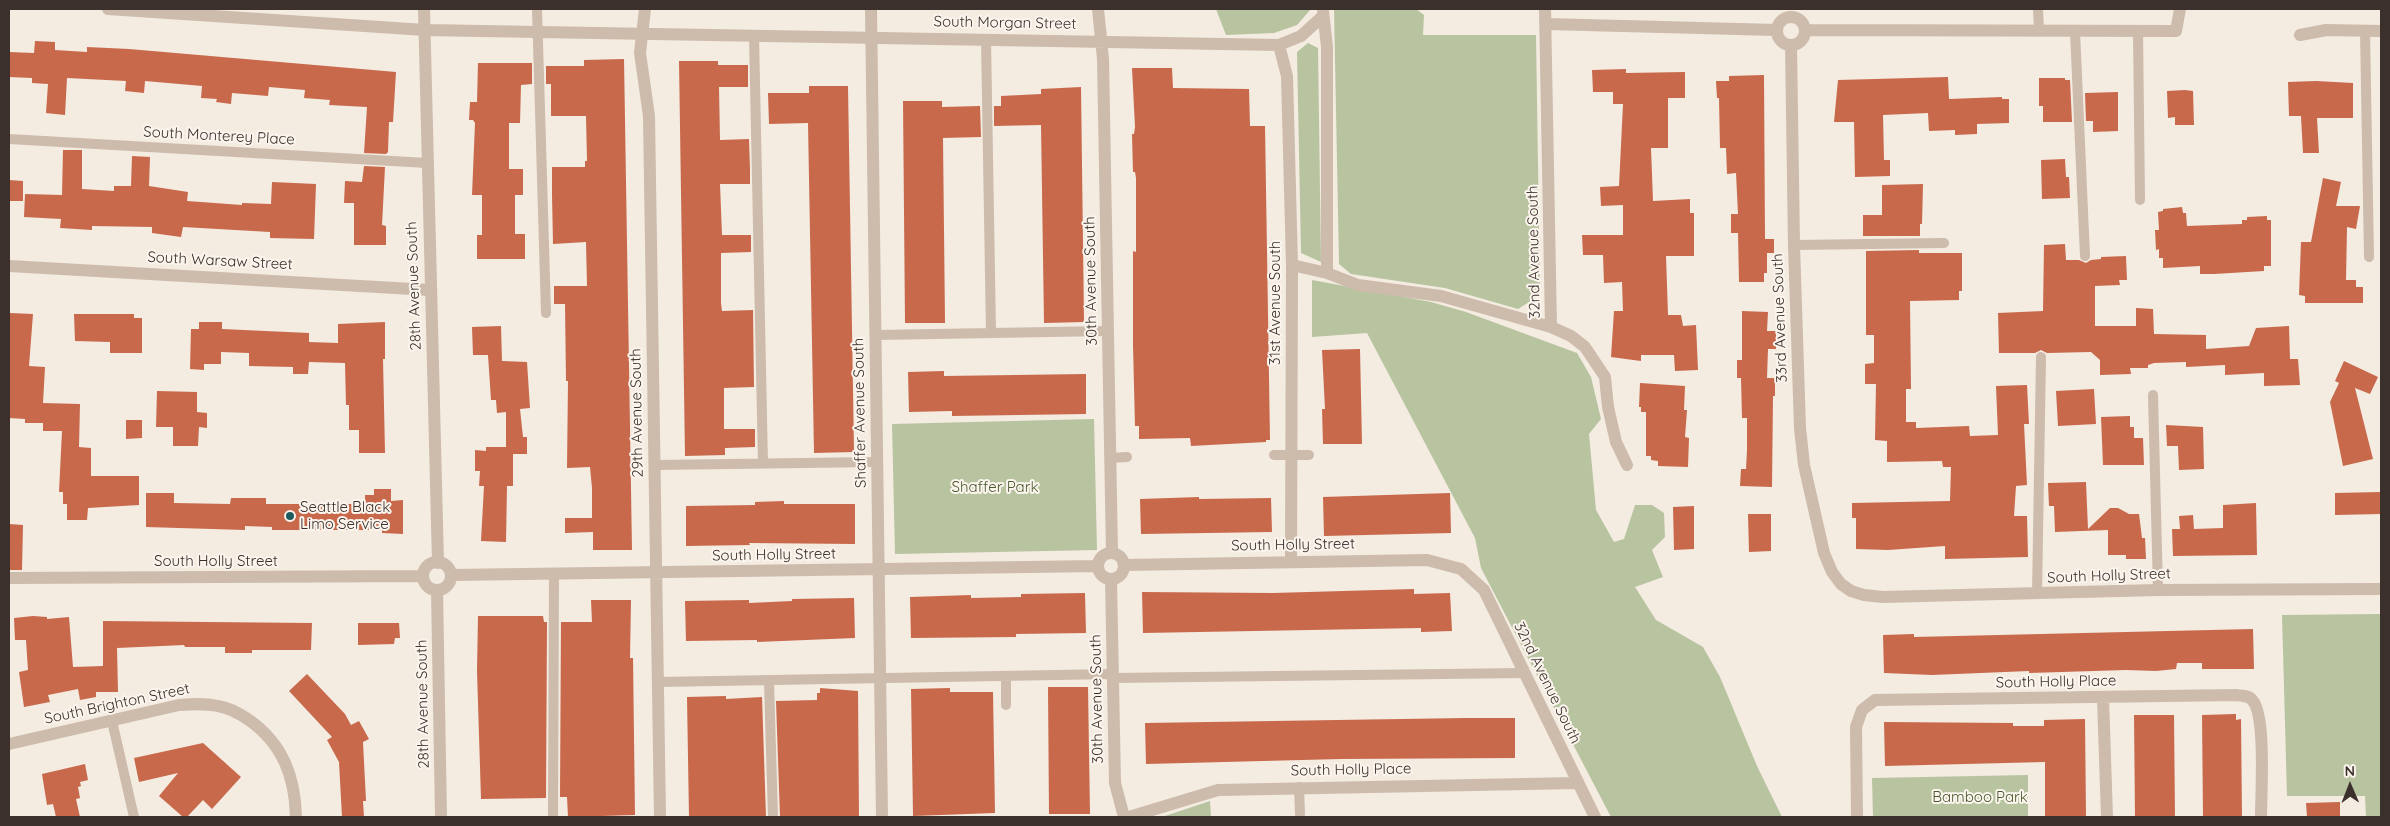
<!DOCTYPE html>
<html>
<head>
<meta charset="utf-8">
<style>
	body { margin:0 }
	#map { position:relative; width:2390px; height:826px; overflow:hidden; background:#f4ebe1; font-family:Quicksand,sans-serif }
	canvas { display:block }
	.frame { position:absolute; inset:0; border:10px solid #3b302b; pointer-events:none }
	.north { position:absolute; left:2325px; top:761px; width:50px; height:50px; -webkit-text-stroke:4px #fbf5ee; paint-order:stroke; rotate:359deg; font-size:14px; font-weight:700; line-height:20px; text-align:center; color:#3b302b }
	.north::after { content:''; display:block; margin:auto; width:18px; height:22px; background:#3b302b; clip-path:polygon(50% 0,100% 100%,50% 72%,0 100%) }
</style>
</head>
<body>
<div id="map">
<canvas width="2390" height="826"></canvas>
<div class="frame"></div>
<div class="north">N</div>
</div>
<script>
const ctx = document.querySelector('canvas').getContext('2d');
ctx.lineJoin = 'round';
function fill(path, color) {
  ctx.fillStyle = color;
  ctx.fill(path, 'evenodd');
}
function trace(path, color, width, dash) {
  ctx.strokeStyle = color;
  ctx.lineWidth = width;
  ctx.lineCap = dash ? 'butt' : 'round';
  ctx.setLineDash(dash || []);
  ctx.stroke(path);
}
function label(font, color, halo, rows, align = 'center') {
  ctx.font = font + ' Quicksand,sans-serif';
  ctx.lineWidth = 4;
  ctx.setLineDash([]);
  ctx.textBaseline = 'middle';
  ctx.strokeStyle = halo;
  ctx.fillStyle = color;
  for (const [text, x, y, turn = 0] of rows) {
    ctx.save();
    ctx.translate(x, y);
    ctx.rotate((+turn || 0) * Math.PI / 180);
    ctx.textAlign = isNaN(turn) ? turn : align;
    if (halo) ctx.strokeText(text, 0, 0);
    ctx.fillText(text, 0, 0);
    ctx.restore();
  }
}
fill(new Path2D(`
	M1216,9H1311L1297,25L1274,33L1226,35Z
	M1334,9H1416L1424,15L1423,35H1536L1540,295L1518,309L1445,288L1351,274L1339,264Z
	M1308,43L1318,48L1321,262L1301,253L1297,52Z
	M1312,280L1431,302L1466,312L1577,353L1591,377L1601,419L1589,434L1596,510L1614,542L1624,539L1635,505H1652L1664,513L1665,537L1652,550L1663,577L1635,587L1656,620L1703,647L1720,677L1757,766L1782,817H1611L1481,568L1475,538L1367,333L1312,337Z
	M1094,419L1097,550L895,554L892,424Z
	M2381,614V817H2366L2365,796H2287L2282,615Z
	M2028,775V817H1873L1872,778Z
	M1210,801L1211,817H1162Z`), '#b8c4a0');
fill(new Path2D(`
	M35,41L55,42V50L87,52V47L129,49L396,72L393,122H389L388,152L386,154L364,153L367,107L329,105L330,100L304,98L305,90L269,87L268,96L232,93L231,104L216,102L217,99L201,98L202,86L145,81L144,93L125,91L126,81L67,78L65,115L46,113L48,84L32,83V78L9,77V52L34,53Z
	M624,59L632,550H593V532L565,533V518H592V488L590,467L567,468L568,381H566L565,304H554V286H587L586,242L553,244L552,195V167H585V161H587L586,116H551V84H546V66H584V60Z
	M679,61H718V65H748V87H719L720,140L749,139L750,169V184H720L722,235H751V252L721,253V303L722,311L753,310L754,387L724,388V429H755V447L725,448V455L685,456Z
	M478,63H532V84L521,85L520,123H509V169H523V195H515V234H525V259H477V235H482V195H472L475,123L473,120H469L470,102H477Z
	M1132,68H1172L1173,88L1249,89L1250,126H1265L1270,440H1266V442L1191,446L1190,438L1139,439V426H1135L1133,345V251L1136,252V178L1135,172H1133L1132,134H1134L1135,127Z
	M1626,69V73L1685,72V98H1668V148H1651L1653,201L1690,199V213H1694V256H1666L1668,315H1681L1683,326L1696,325L1698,370L1675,371L1674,355H1641V361L1611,357L1614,311H1623L1622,282L1604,283L1603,255H1583L1582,235H1623V205L1601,206L1600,187L1619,186L1623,104H1613V92H1593L1592,70Z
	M1764,75L1765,239H1774V253H1767V273H1764V282H1739L1738,233H1731V214H1738L1736,173L1727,174L1726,148H1720L1719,98H1717L1716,81H1729V76Z
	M1948,77L1949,99L2002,97V99H2009V123L1977,124V134L1955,135V130L1929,131L1928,113L1883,115L1884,160H1890V176L1855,177L1854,122H1834L1838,80Z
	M2039,78H2065V80H2070L2072,122H2043V106H2039Z
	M2316,81L2353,83V118H2317L2319,153H2303L2301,116H2289L2288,82Z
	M809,86H848L854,452L814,453L808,123L769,124L768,93H809Z
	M1081,87L1084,322L1044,323L1041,125L994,126V106H1001V96L1041,94V89Z
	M2185,90L2193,91L2194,125H2175V117L2168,118L2167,91Z
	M2118,92V131L2093,132V121H2086L2085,93Z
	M903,101H942V107L980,106L981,137L943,138L945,323H905Z
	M63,150H82V189L114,191V186H131L132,156L150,157L149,186L188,192L187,201L242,205V203L271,204L272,182L316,184L314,239L270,238V232L183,227L181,237L152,233V227L92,226V230L60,228L61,219L24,217L25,194L62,195Z
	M2065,159L2066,177H2069L2070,198L2042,199L2041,160Z
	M364,166L385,167L382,225L386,226V245H354V203H344L345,181L362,182Z
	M2323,178L2341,182L2336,206H2360L2356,229L2347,227L2346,280H2356V287H2363V303H2305V296L2299,295L2301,242H2311Z
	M9,180L23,181V201H9Z
	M1923,184L1922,224H1920V236H1863V215H1882V185Z
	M2182,207L2183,213H2186L2187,226L2242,224V220H2247V217L2267,216V220H2271V266H2264V271L2214,274H2200V266L2163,268V258H2159V249L2156,250L2155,230H2159L2158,212L2163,211V209Z
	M2065,244L2066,260H2079L2086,263L2091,260L2101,259V257L2126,256L2127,280H2119L2120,285L2095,286V326H2136V308L2153,309L2154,334L2206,335V349L2249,346L2256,328L2289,326L2290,359H2298L2300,385L2264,386V373L2225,375V365L2186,367V362L2154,363L2148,365V368H2130L2131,374L2100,375V360L2091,352L2047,353L2041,350L2035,353H1999L1998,313L2043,311L2044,245Z
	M1919,250V253H1962V291H1959V300L1910,301L1911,389H1906V422H1916V428L1969,426L1970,436L1998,435L1996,386L2027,385L2029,424H2024L2027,485L2016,486L2014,516H2027L2028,557L1945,559V546L1888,550L1856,549V518H1852V503L1950,501L1951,467H1943L1942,461L1887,462V441L1875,440L1876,384H1865V364L1874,363V335H1866V251Z
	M1742,311L1768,312L1767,331H1776V349H1768L1767,378H1775V396H1773L1772,487L1740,486L1741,469H1746L1747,450V418H1742L1741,378H1737V360H1742Z
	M10,313L33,314L29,366L45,367L43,403L80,404L79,447L91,448V476H139V505L88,508L87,520H67V504H63V492H59L62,431H43V423H25V419L9,418Z
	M74,314H134V318H142V353H110V342L75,341Z
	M199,322H222V329L309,333V342L338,343V324L385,322V359H383L385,453H359V430H349V405H346L345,363L309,362L308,374H293V367L249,366V353L221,352V364H204V370L190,369L191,329H199Z
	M501,326L502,361L527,362L530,408L520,409L523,437H527V454H513V486H507L506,542L481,541L484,486H479L480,471H475V450L486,451V447H506V412L497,413L496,400H491L488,355H473L472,327Z
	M1360,349L1362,444H1323L1322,409H1325L1322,350Z
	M2344,361L2378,377L2370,394L2355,388L2373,459L2343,466L2330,402L2339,383L2335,381Z
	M944,371V376L1086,374V414L952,416V411L909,412L908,372Z
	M1640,383L1685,386L1684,410H1687L1685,437L1689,438L1688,467L1658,466V461L1651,460V456H1646V412H1641V407H1639Z
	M2094,389L2096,424L2058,426L2056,391Z
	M157,391L197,392V412L207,413V428L199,427L198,446H173V427H156Z
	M2130,416V427H2134V438H2143L2144,465H2103L2101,417Z
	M126,420H142V438L126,439Z
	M2166,425L2203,427L2204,469L2179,470L2178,446H2167Z
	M2086,482L2088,529L2110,508H2118L2129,514H2139L2142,538H2145L2146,559H2126V555H2108V530L2055,532L2054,506H2049L2048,483Z
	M374,489H391V501L403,500V534L382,533V530H272V527L245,526V530L146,527V493H174V503L230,504L231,498H266V504H361L365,503V495H374Z
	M2381,492V514L2335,515V493Z
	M1450,493L1451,533L1324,536L1323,497Z
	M1199,497V499L1271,498L1272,532L1141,534L1140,499Z
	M784,501V504H855V544L749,543L750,545L686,546V506L755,505V502Z
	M2256,503L2257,555L2173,556L2172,529H2180L2179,516L2193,515L2194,529L2223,528V505Z
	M1694,506V549L1674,550L1673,507Z
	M1748,514H1771V551L1749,552Z
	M9,524L23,525L22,570H9Z
	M1414,589V594L1450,593L1452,631L1421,632V628L1143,633L1142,592L1273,593Z
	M1085,593L1086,633L1016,634V637L911,638L910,597L971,595V598L1021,597V594Z
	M854,598L855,638L757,642V640L686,641L685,601L749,600V603L792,601V599Z
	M591,600H631L630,658H633L635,815L568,817L567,797H560L561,622H592Z
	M33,616L47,617V619L69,617L73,667L103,666V621L312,623L311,650H252V653H225V647H185L184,645L117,648L118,692H96V697L80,700L78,689L48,695L50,702L24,707L19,672L28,670L26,640H15L14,618Z
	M478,616H543L544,622H547L546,798L481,799L477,671Z
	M358,623H399L400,638H395L394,644L358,645Z
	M2253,629L2254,669H2202V663H2177L2176,669L2156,671L2126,670L2029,673V671L1932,675L1884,673L1883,635L1914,634V637Z
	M307,674L345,714L351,725L359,721L369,739L363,742L366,801H363L364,817H342L339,762L327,740L332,737L289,691Z
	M1048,687H1088L1090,814H1049Z
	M820,688L858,691L859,817H780L776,701L817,700V693H820Z
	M950,688V692H993L995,813L913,816L911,689Z
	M726,696V699L762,697L766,817H689L687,697Z
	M2236,714V720L2241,719L2242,817H2203L2202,715Z
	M2134,715H2174L2175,817H2135Z
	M1466,718H1515V758L1341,759L1146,764L1145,723Z
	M2085,719L2086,817H2045V762L1885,766L1884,722L2013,723V726H2044V720Z
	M203,743L241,777L212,809L203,800L187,817H183L159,796L178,773L139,782L134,758Z
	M85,764L88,780L80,782L81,786L78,787L80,798L76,799L80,817H56L53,804L47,805L42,774Z
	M2340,802V817H2307L2306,803Z`), '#c8694b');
trace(new Path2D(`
	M537,9L546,313
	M2038,9L2039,31
	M2365,30L2369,257
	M2075,31L2085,256
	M2138,31L2140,200
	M754,35L763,464
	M986,39L991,333
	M9,139L427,163
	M1794,245L1944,243
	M876,335L1108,331
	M2153,395L2158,590
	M1274,455H1309
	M1110,458L1127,457
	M655,465L877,462
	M2037,594L2041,357
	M1006,677V705
	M1113,678L1525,673
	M769,681L773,817
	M659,682L1113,674
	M112,721L134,817
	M1299,787L1300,814
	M553,817L554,574`), '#cdbbac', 10);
trace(new Path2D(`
	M108,9L425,30L1279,45L1301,36L1323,16
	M424,9L438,563
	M645,9L640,53L649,116L660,817
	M871,9L882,817
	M1098,9L1103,59L1112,553
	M1545,9L1551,327L1571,336L1585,347L1605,377L1608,407L1616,442L1627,465
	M1323,11L1327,47V273
	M1777 31a14 14 0 1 1 28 0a14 14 0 1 1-28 0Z
	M1546,24L1777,30
	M1805,30L2176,31L2180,9
	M2300,35L2326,30L2381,31
	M1279,45L1287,76L1292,265L1291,561
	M1791,45L1794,245L1800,428L1804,465L1824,553L1832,572L1841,584L1851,591L1864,595L1883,597L2158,590L2381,589
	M1292,265L1327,273L1358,285L1441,296L1551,327
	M9,266L430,290
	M1098 566a13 13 0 1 1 26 0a13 13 0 1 1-26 0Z
	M423 576a14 14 0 1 1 28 0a14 14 0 1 1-28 0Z
	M1124,565L1427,560L1461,569L1484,590L1595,817
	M451,575L1098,566
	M9,578L423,576
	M1111,579L1115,783L1124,817
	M437,590L441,817
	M2103,698L2107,817
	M9,744L179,705C192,704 204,703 218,706C230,708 239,713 249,720C283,744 295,777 296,817
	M1129,817L1218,790L1577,783
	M1857,817L1856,727L1862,710L1875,700L2236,695C2243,696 2249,695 2253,701C2266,717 2261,794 2261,817`), '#cdbbac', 12);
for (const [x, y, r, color] of [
	[290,516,5,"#1f5a5e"]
]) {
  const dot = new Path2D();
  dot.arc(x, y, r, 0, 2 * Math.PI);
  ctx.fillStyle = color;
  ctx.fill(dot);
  trace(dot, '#fbf5ee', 2);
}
label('15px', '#3b302b', '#fbf5ee', [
	["South Morgan Street",1005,23,1],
	["South Monterey Place",219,136,3],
	["32nd Avenue South",1534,252,-91],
	["South Warsaw Street",220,261,3],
	["30th Avenue South",1091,281,-91],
	["28th Avenue South",414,286,-92],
	["31st Avenue South",1275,303,-90],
	["33rd Avenue South",1780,318,-92],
	["29th Avenue South",637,413,-91],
	["Shaffer Avenue South",860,413,-91],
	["South Holly Street",1293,545,-1],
	["South Holly Street",774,555,-1],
	["South Holly Street",216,561],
	["South Holly Street",2109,576,-2],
	["South Holly Place",2056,682,-1],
	["32nd Avenue South",1547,683,64],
	["30th Avenue South",1097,699,-91],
	["South Brighton Street",117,704,-12],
	["28th Avenue South",423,704,-91],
	["South Holly Place",1351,770,-1]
]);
label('15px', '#4a5a2e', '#fbf5ee', [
	["Shaffer Park",995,487],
	["Bamboo Park",1980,797]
]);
label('15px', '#3b302b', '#fbf5ee', [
	["Seattle Black",300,507],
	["Limo Service",300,524]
], 'left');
</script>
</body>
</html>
